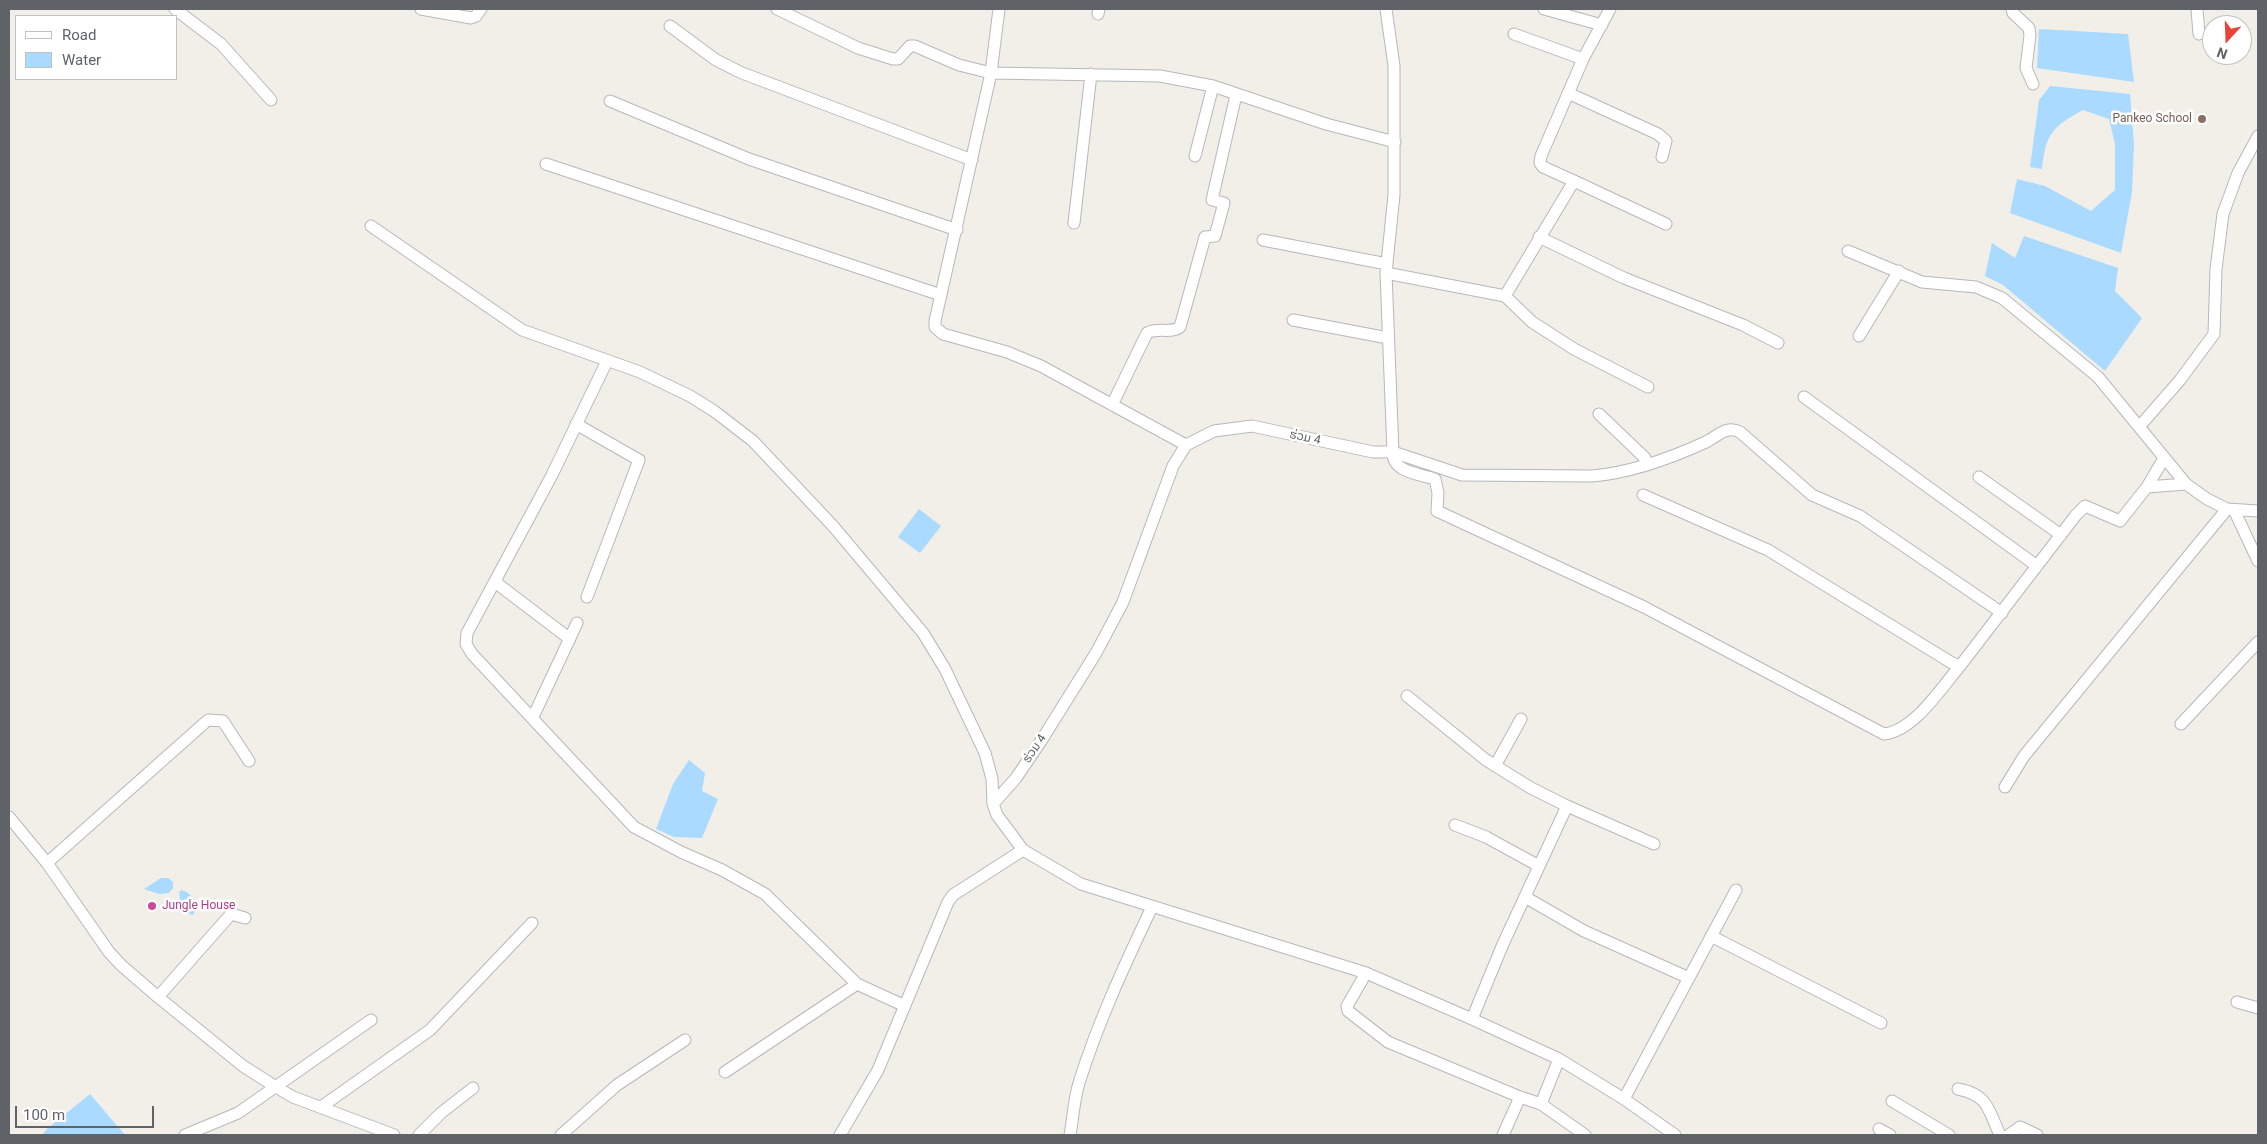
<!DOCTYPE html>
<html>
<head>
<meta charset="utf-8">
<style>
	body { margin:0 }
	#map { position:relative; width:2267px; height:1144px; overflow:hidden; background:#f1efe8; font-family:Roboto,sans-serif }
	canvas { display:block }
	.frame { position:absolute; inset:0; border:10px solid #5f6368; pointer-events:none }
	.legend { position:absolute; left:15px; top:15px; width:162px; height:65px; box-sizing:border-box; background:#fff; border:1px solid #bfc1c3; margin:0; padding:6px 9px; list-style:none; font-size:15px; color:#5f6368 }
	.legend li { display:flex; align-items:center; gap:10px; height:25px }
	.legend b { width:25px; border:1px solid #bfc1c3 }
	.north { position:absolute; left:2202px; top:15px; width:50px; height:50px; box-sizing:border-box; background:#fff; border:1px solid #bfc1c3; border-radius:50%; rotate:200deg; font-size:14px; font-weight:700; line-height:20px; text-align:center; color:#5f6368 }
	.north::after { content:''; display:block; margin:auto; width:18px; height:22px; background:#ea4335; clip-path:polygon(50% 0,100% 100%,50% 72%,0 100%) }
	.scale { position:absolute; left:15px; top:1106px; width:139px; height:22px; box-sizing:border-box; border:2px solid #5f6368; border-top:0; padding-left:6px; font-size:15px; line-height:18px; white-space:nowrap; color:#5f6368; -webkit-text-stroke:4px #fff; paint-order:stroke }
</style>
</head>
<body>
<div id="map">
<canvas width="2267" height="1144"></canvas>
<div class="frame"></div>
<ul class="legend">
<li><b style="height:6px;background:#fff"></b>Road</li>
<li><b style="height:14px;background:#aadaff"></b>Water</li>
</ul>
<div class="north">N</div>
<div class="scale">100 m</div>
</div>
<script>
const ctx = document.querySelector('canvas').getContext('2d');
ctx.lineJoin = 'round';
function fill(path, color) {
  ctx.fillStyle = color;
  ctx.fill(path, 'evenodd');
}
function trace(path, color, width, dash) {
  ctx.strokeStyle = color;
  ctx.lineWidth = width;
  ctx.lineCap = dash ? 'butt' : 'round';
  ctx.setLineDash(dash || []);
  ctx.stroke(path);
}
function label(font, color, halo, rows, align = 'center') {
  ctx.font = font + ' Roboto,"Noto Sans Lao",sans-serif';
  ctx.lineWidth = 5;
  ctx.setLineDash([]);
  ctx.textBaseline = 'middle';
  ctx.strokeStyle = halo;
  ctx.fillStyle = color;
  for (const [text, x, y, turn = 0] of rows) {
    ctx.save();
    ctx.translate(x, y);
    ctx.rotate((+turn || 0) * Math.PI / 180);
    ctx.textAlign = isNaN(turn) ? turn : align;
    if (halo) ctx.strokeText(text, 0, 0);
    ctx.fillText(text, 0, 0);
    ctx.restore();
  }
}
fill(new Path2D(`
	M2039,29L2128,34L2134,82L2037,68Z
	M2050,86L2130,94L2134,144L2132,192L2121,253L2010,213L2017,179L2045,186L2091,211L2115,190V144L2109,119L2083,110C2052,127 2046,133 2042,169L2030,167L2039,100Z
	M2024,236L2118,268L2115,291L2142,318L2105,371L2003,285L1985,276L1992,243L2015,258Z
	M919,509L941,526L920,553L898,537Z
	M689,760L705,773L702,791L718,799L702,838L674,837L656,829L673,784Z
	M161,878H168L173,882V888L169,893L159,894L144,889Z
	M182,890C191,893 195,900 196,909L193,915L183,912L184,904L180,900L179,892Z
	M90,1094L125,1135H42L47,1129Z`), '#aadaff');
const minor = new Path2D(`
	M175,9L221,44L271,100
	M421,9L471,18L476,16L481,9
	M777,9L858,48L893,59H898L910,46H915L959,65L991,73L1160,76L1213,86L1326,124L1395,142
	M999,9L991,73L935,321V327L943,334L1007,352L1041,366L1186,445
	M1544,9L1602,25
	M2012,9L2013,13L2029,28L2030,35L2026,68L2033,84
	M2197,9L2199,34
	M1098,14L1099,9
	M670,26L716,60L742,73L972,160
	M1514,34L1583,59
	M1568,93L1658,134L1666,141L1662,157
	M610,101L749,159L957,230
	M1195,156L1213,86
	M546,164L941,295
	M1574,181L1666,224
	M1074,223L1091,74
	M371,226L522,330L640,372L690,396L714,411L753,441L833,526L923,633L945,669L985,753L992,779L993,804L997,815L1023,850L1081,884L1366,973L1472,1019L1559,1059L1624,1099L1675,1135
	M1539,237L1624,278L1743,325L1778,343
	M1263,240L1387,264
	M1848,251L1922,282L1976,287L2002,298L2098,377L2186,484L2207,499L2227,509L2258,511
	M1386,273L1505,296L1532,322L1574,349L1648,387
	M1505,296L1574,181L1543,167L1540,163L1541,156L1583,59L1610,9
	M1293,320L1388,338
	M1859,336L1899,271
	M607,361L552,475L467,633L466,644L472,654L634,827L681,852L722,870L765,894L857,984L905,1006
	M1804,397L2037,566
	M1112,405L1147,333C1158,327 1171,334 1180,327L1205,237L1215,236L1224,203L1212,200L1236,95
	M1599,414L1645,458V464
	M576,424L639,460L587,597
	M2139,427L2180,380L2214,334L2216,269L2223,214L2238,173L2258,136
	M1979,477L2061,535
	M2147,487L2164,458
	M1643,495L1768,550L1952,663L1960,666L2076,515L2085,506L2120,521L2147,487L2186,484
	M2234,510L2258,561
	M495,582L570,639
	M1960,666C1941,688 1914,731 1884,734L1644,607L1437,511L1438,493L1435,479C1419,474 1392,472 1393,452L1462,475L1592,476C1630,473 1671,458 1706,442C1718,436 1726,425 1740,432L1812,495L1860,516L2002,613
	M1407,696L1486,760L1531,788L1567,806
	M533,717L577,623
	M2181,724L2258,642
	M1495,766L1521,719
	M2005,787L2024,756L2227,509
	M993,804L1016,778L1041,741L1096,653L1123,602L1173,466L1186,445L1214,431L1252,426L1373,452H1393L1386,273L1394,195V66L1386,9
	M9,817L47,863L109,952L121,965L158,997L243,1066L276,1087L293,1097L394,1135
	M1455,825L1486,837L1539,866
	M47,863L208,720L223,721L249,761
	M1525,897L1584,931L1689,978
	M1711,936L1881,1023
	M1366,973L1347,1006L1348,1011L1388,1042L1520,1097
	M158,997L231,914L245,918
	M2237,1002L2258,1008
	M1472,1019L1503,944L1567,806L1654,844
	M725,1072L857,984
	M1958,1089C1989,1095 1988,1110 2000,1135
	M1624,1099L1736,890
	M1892,1101L1949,1135
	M1541,1104L1559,1059
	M321,1107L430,1030L532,923
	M1879,1129L1890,1135
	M185,1135L238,1113L371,1020
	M419,1135L441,1113L473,1088
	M561,1135L617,1085L685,1040
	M840,1135L878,1070L948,902L953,895L1023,850
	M1070,1135C1073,1118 1074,1099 1079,1083C1098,1022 1125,964 1152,907
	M1503,1135L1520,1097L1541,1104L1585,1135
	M2009,1135L2020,1127L2037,1135`);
trace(minor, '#b5b8bc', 13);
trace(minor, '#fff', 11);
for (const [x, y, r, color] of [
	[2202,119,5,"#8d6e63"],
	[152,906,5,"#d1479c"]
]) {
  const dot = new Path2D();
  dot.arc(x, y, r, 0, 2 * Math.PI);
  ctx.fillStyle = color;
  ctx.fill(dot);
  trace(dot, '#fff', 2);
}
label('12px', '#785e54', '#fff', [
	["Pankeo School",2192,119]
], 'right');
label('12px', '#5f6368', '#fff', [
	["ຮ່ວມ 4",1305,438,12],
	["ຮ່ວມ 4",1035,749,-56]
]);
label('12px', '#b23c85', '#fff', [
	["Jungle House",162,906]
], 'left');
</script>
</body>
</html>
